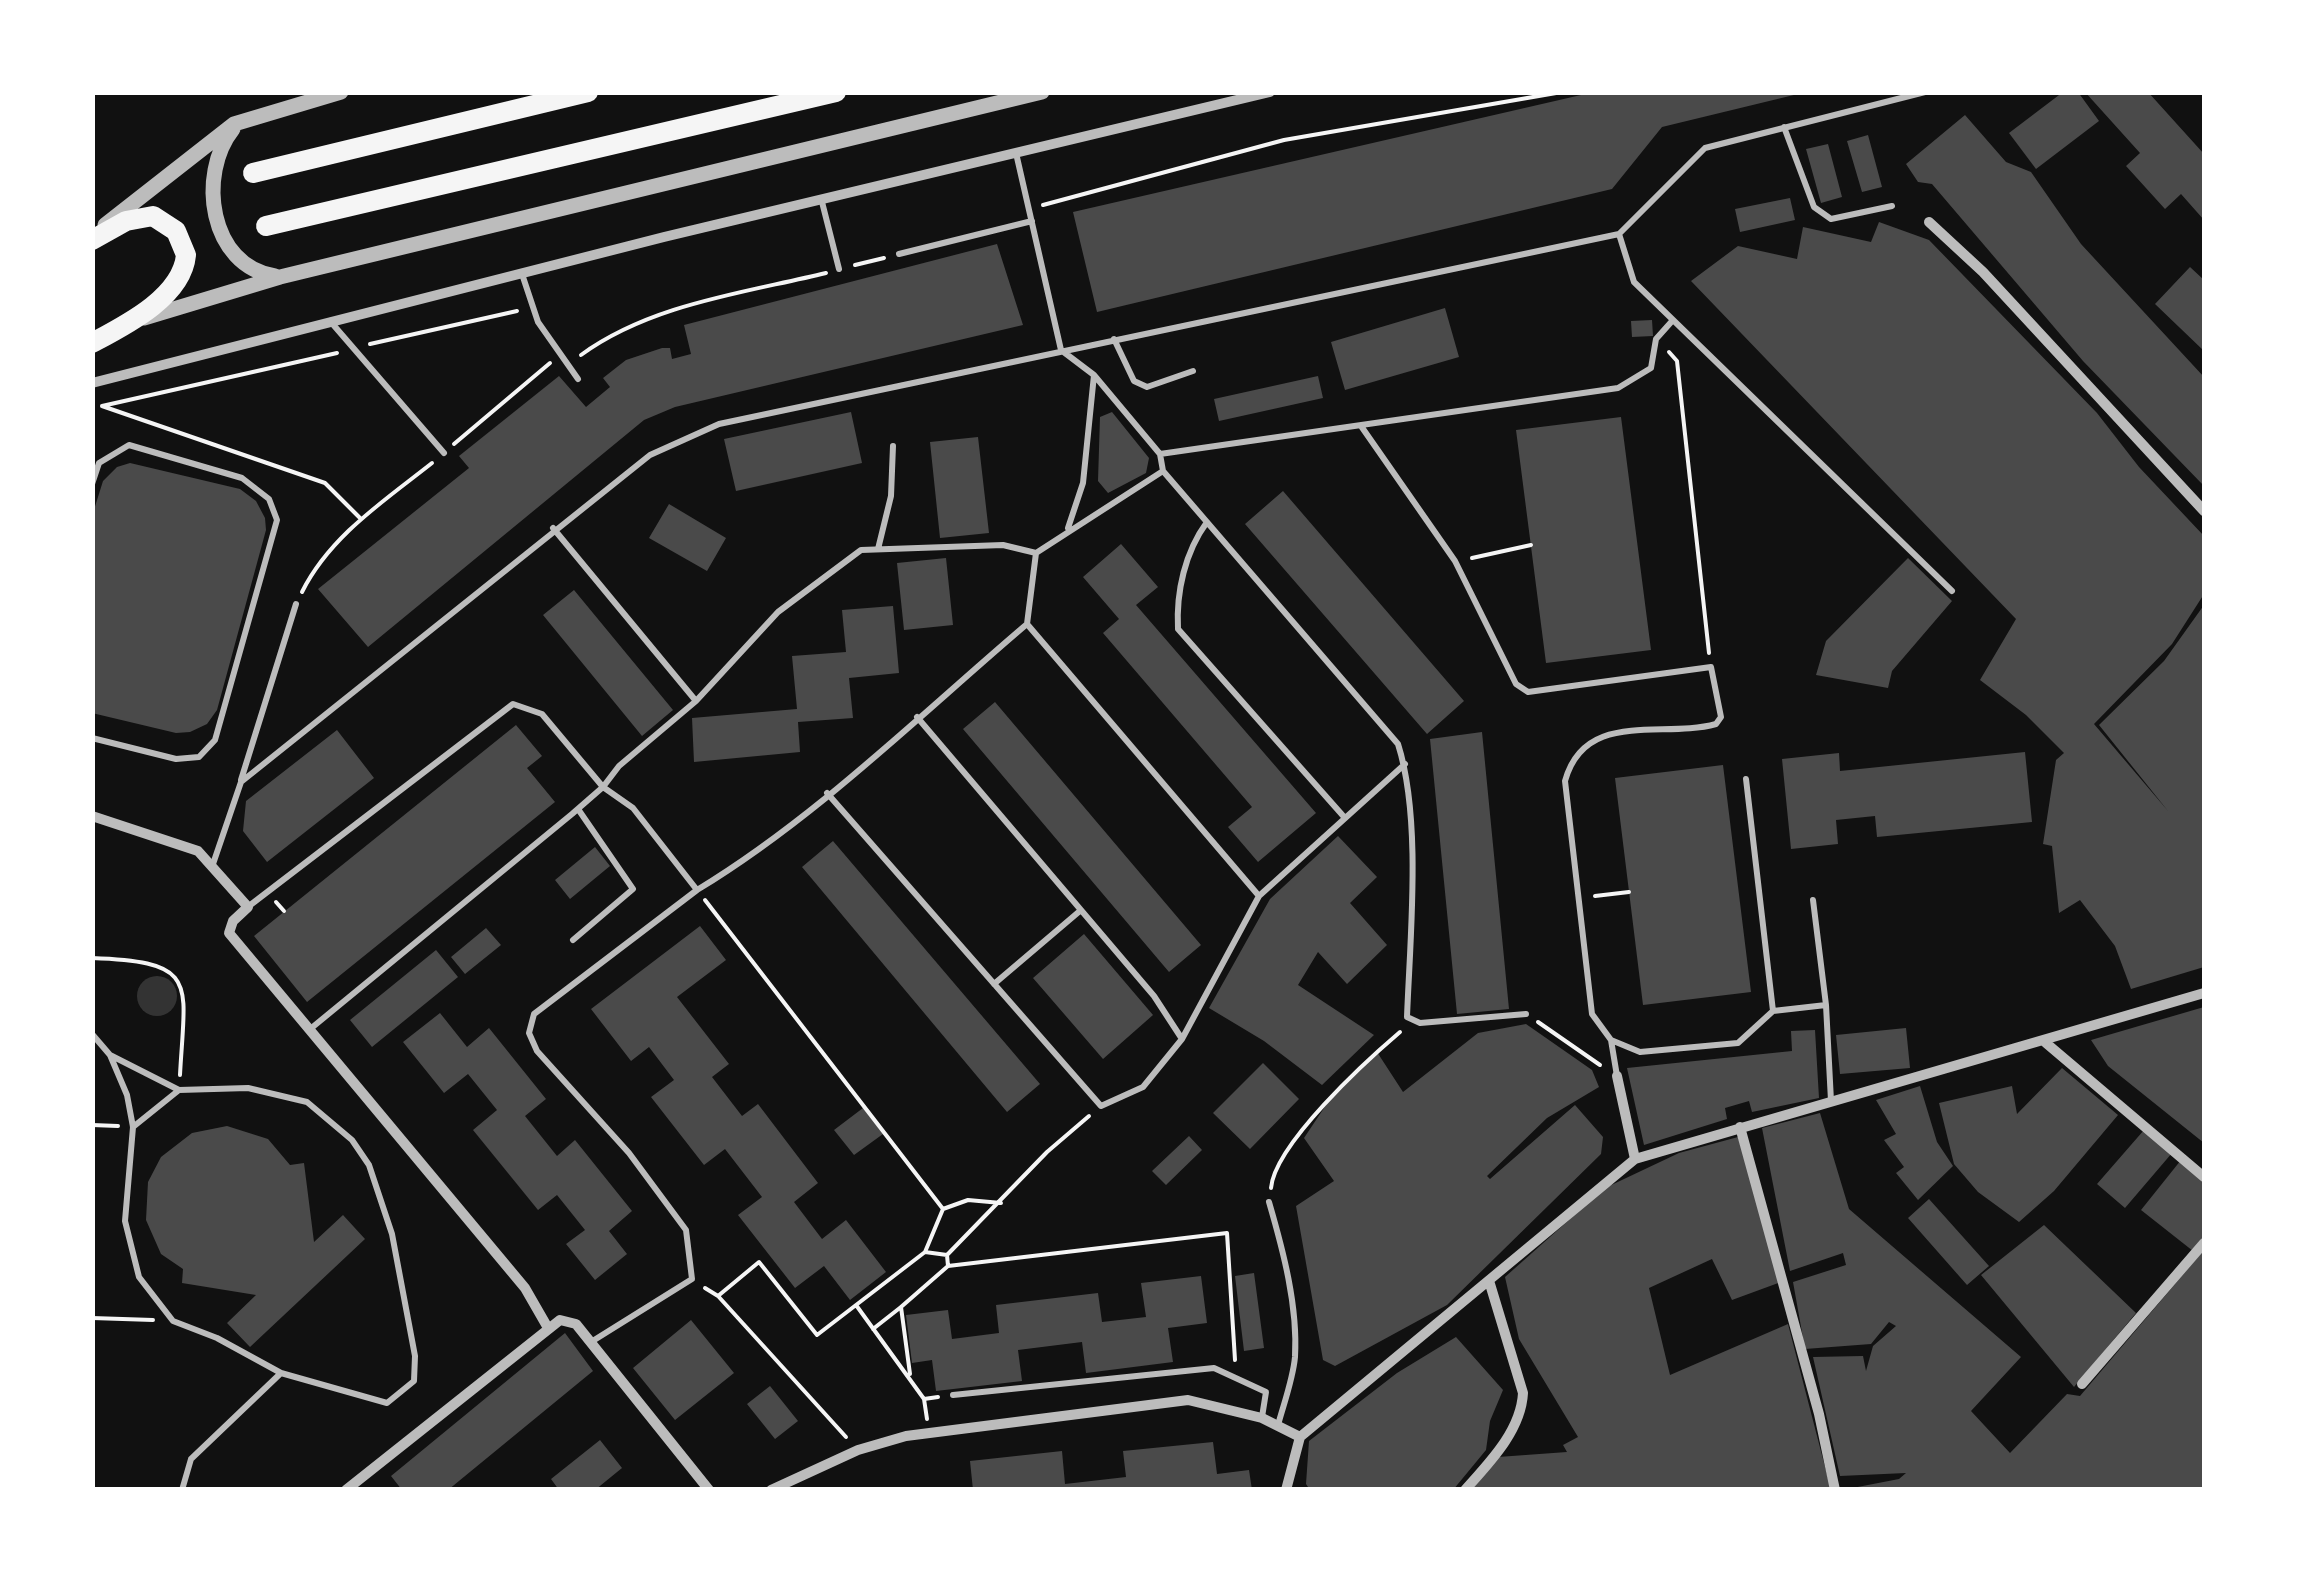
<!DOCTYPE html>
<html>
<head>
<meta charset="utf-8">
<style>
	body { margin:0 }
	#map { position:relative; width:2297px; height:1582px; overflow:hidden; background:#111; font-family:Arial,sans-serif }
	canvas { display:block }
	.frame { position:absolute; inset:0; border:95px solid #fff; pointer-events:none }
</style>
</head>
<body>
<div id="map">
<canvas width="2297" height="1582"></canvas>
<div class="frame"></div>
</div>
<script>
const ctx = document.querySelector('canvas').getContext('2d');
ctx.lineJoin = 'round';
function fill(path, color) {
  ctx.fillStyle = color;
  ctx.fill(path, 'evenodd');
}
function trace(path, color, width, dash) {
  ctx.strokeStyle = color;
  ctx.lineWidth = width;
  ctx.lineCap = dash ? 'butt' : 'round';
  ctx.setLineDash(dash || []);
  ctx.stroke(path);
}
fill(new Path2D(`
	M137 996a20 20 0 1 1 40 0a20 20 0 1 1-40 0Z`), '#333');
fill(new Path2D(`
	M1594,92L1798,94L1662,127L1612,189L1097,312L1073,212Z
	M2063,92H2078L2099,121L2036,169L2009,133Z
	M2085,92H2148L2204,154V220L2181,194L2165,209L2126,166L2140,153Z
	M1965,115L2006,162L2031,172L2081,244L2204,377V486L2083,361L1932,184L1918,182L1906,164Z
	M1868,135L1882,187L1862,192L1847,141Z
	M1828,144L1842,197L1821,203L1806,149Z
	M1790,198L1795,220L1740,232L1735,209Z
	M1879,222L1929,240L2097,413L2139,467L2204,536V594L2172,644L2094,724L2168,811L2099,725L2164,661L2204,605V967L2131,989L2115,946L2080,900L2059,913L2052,846L2043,844L2056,760L2064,753L2026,715L1980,680L2016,619L1691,281L1738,246L1797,259L1803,227L1871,242Z
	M997,244L1023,325L675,407L644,420L368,647L318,589L469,468L459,456L559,376L586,407L610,387L603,378L626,360L662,348H670L672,359L691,354L684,325Z
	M2190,267L2204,280V351L2155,304Z
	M1445,308L1459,357L1345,390L1331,342Z
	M1652,320L1653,336L1632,337L1631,321Z
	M1318,376L1323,398L1219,421L1214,399Z
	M851,412L862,463L736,491L724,439Z
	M1112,412L1149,458L1146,473L1108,493L1098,481L1100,417Z
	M1621,417L1651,650L1546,663L1516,430Z
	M978,437L989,533L940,538L930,442Z
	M130,463L240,489L256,501L265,518L266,530L217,710L207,724L190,732L176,733L92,713V516L103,481L117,467Z
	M1283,491L1464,701L1427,734L1245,524Z
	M669,504L726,538L707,571L649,538Z
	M1121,544L1158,587L1136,605L1316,813L1258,862L1228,827L1252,807L1103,633L1119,619L1083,577Z
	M946,558L953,625L904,630L897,563Z
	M1908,558L1952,601L1892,671L1888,688L1816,675L1826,641Z
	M574,590L673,710L642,736L543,615Z
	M893,606L899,673L849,678L853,718L798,722L800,752L694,762L692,718L797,709L792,656L846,652L842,610Z
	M995,702L1201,945L1169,972L963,729Z
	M516,725L542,756L527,768L555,802L307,1002L254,936Z
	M337,730L374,778L267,862L243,831L246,801Z
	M1482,732L1509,1009L1457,1014L1430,739Z
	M2025,752L2032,822L1877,837L1875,816L1836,820L1838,844L1791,849L1782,759L1839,753L1840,771Z
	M1723,765L1751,992L1643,1005L1615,778Z
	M1338,836L1377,877L1350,903L1387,945L1347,984L1318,952L1298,985L1374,1035L1322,1085L1264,1041L1209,1008L1270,899Z
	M833,841L1040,1084L1007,1112L802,867Z
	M595,847L610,866L570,899L555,880Z
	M700,926L726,960L677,997L729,1064L712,1077L742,1116L758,1104L818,1183L794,1202L822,1239L846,1220L886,1272L850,1300L824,1266L795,1288L738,1215L762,1197L725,1149L704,1165L651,1097L674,1080L649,1047L631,1061L591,1009Z
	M486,928L501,945L465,974L451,957Z
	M1084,934L1153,1015L1103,1059L1033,978Z
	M436,950L458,977L372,1047L350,1020Z
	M2204,1007V1143L2108,1066L2091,1040Z
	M440,1013L467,1047L489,1028L546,1099L525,1116L557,1156L575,1140L632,1211L609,1231L627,1254L595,1280L566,1244L585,1230L557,1195L538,1210L473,1130L497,1110L468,1074L444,1093L403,1042Z
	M1526,1024L1592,1070L1599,1087L1547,1118L1487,1176L1490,1179L1575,1105L1603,1137L1601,1154L1447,1305L1335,1366L1323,1360L1296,1206L1334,1181L1304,1138L1334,1093L1377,1052L1403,1092L1478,1033Z
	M1906,1028L1910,1068L1840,1074L1836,1035Z
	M1815,1030L1819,1098L1752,1112L1749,1101L1725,1108L1727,1119L1644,1145L1627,1068L1792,1051L1791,1031Z
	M1263,1063L1299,1099L1250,1149L1213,1113Z
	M2062,1068L2118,1115L2054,1191L2019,1222L1978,1192L1954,1164L1939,1103L2012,1086L2017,1114Z
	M1920,1086L1937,1142L1953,1166L1918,1200L1896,1173L1904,1167L1884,1140L1896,1134L1876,1100Z
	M863,1108L883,1134L854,1155L834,1130Z
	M1820,1113L1849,1209L2021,1357L1971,1411L2010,1453L2067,1394L2080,1396L2204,1250V1490H1842L1899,1479L1906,1473L1840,1476L1813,1357L1863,1356L1866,1371L1873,1346L1896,1326L1889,1322L1871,1344L1805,1349L1793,1282L1846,1265L1843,1253L1790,1271L1762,1128Z
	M227,1126L268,1139L290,1165L304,1163L314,1242L343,1215L365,1239L250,1347L227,1323L256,1295L182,1283L183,1269L161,1254L146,1220L148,1182L161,1157L192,1133Z
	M2144,1130L2172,1153L2125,1208L2097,1184Z
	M1189,1136L1202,1150L1166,1185L1152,1171Z
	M1738,1137L1781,1282L1732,1300L1712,1259L1649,1288L1670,1375L1788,1324L1831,1490H1472L1498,1457L1567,1452L1563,1445L1578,1437L1519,1339L1505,1277L1605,1188L1679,1153Z
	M2181,1160L2204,1180V1238L2193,1251L2141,1210Z
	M1929,1199L1989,1266L1967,1285L1908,1218Z
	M2044,1225L2136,1313L2074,1387L1981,1275Z
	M1254,1273L1264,1348L1244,1351L1235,1276Z
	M1201,1276L1207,1323L1168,1328L1173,1362L1086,1373L1082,1342L1018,1350L1022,1381L936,1391L932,1360L912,1363L906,1315L948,1310L952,1339L999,1333L996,1305L1098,1293L1102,1322L1146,1317L1141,1283Z
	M691,1320L734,1373L675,1420L633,1368Z
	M565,1333L593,1371L448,1490H402L391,1476Z
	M1456,1337L1503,1390L1490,1421L1486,1450L1453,1490H1310L1306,1484L1309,1441L1397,1373Z
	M770,1386L798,1421L775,1439L747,1404Z
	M600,1440L622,1468L595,1490H559L551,1479Z
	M1213,1442L1217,1474L1249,1470L1252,1490H973L970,1461L1062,1451L1065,1484L1126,1477L1123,1451Z`), '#4a4a4a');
trace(new Path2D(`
	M92,158L93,159
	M1043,205L1284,140L1562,92
	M855,265L884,258
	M370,344L517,311
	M1669,352L1677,361L1709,653
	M581,355C651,304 744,293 826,273
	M102,406L337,353
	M102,406L325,483L360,518
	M454,444L550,363
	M1472,558L1531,545
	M302,592C330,536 384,501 432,463
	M1595,896L1629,892
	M705,900L943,1209L925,1252L817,1335L759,1262L718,1296L705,1288
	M276,902L284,911
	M92,958C200,962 185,981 180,1075
	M1538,1022L1600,1065
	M92,1125L118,1126
	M1271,1188C1275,1144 1366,1061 1400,1032
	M943,1209L968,1200L1001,1203
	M925,1252L947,1255
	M948,1266L1227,1233L1235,1360
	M718,1296L846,1437
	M856,1305L924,1399L938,1397
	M92,1318L153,1320
	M873,1329L901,1307
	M910,1374L901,1307L948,1266L947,1255L1047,1152L1089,1116
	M924,1399L927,1419`), '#f5f5f5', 4);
trace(new Path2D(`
	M1784,127L1814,207L1831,219L1892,206
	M1016,153L1061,350L1094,375L1083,483L1068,528
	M821,198L839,269
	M1619,234L1634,282L1952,591
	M899,254L1032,221
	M522,274L538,322L578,379
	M330,321L444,453
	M1114,339L1134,381L1147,387L1193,371
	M1094,375L1160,454L1163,471L1398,744C1422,820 1410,937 1407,1017L1420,1023L1526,1014
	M1361,426L1455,561L1516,684L1528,692L1711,667L1721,717L1716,724C1662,739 1585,709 1565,781L1592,1014L1611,1040L1640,1052L1738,1043L1773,1011L1826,1005L1831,1101
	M1160,454L1618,388L1651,368L1656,339L1673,320
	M92,484L99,463L129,445L242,478L269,499L277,520L215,740L199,757L176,759L92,738
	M1207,522C1185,552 1176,592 1178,629L1345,818
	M553,528L696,701L778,612L861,550L1003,545L1036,553
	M878,549L891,496L893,446
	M1027,624L1259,896
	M917,717L1154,996L1182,1039
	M1746,779L1773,1011
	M241,780L296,604
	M827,793L1101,1106L1143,1087L1182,1039L1259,896L1405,764
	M213,864L241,782L650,455L719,424L1619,234L1705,148L1925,92
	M1813,900L1826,1005
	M249,906L513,704L542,714L603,787L633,808L697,890C816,818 921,714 1027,624L1036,553L1163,471
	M573,940L633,889L578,809
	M994,984L1081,910
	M309,1030L572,814L603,787L619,766L696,701
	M92,1034L110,1055L127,1095L133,1127L125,1221L139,1277L173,1321L217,1338L281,1373L191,1459L182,1490
	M1611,1040L1617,1076
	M110,1055L179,1090L248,1088L307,1102L352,1140L369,1165L392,1234L415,1356L414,1381L387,1403L281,1373
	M133,1127L179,1090
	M1269,1202C1283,1250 1298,1306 1295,1357C1293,1379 1284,1403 1278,1425
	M591,1342L692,1279L686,1230L629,1153L537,1051L529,1033L534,1014L697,890
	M953,1395L1214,1368L1266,1392L1262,1417`), '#bcbcbc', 6);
trace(new Path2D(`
	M1929,222L1983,272L2204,511
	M92,383L664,237L1270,92
	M92,816L198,851L248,907L233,921L229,933L525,1288L548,1328
	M2046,1043L2204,1177
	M1617,1076L1635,1159
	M1740,1127L1819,1414L1835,1490
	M2082,1384L2204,1243
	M1300,1437L1635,1159L2204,993
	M346,1490L560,1320L576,1324L709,1490
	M771,1490L858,1450L906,1436L1188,1400L1262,1418L1300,1437
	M1286,1490L1300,1437
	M1465,1490C1489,1463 1521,1431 1523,1393L1490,1284`), '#bcbcbc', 10);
trace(new Path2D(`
	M233,129C197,174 209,266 275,276
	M105,225L234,124L341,92
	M144,318L280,277L1042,92`), '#bcbcbc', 15);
trace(new Path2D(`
	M253,173L588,92
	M266,226L836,92
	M92,240L126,221L153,216L176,231L186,255C182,297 126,325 92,343`), '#f5f5f5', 20);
</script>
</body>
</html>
